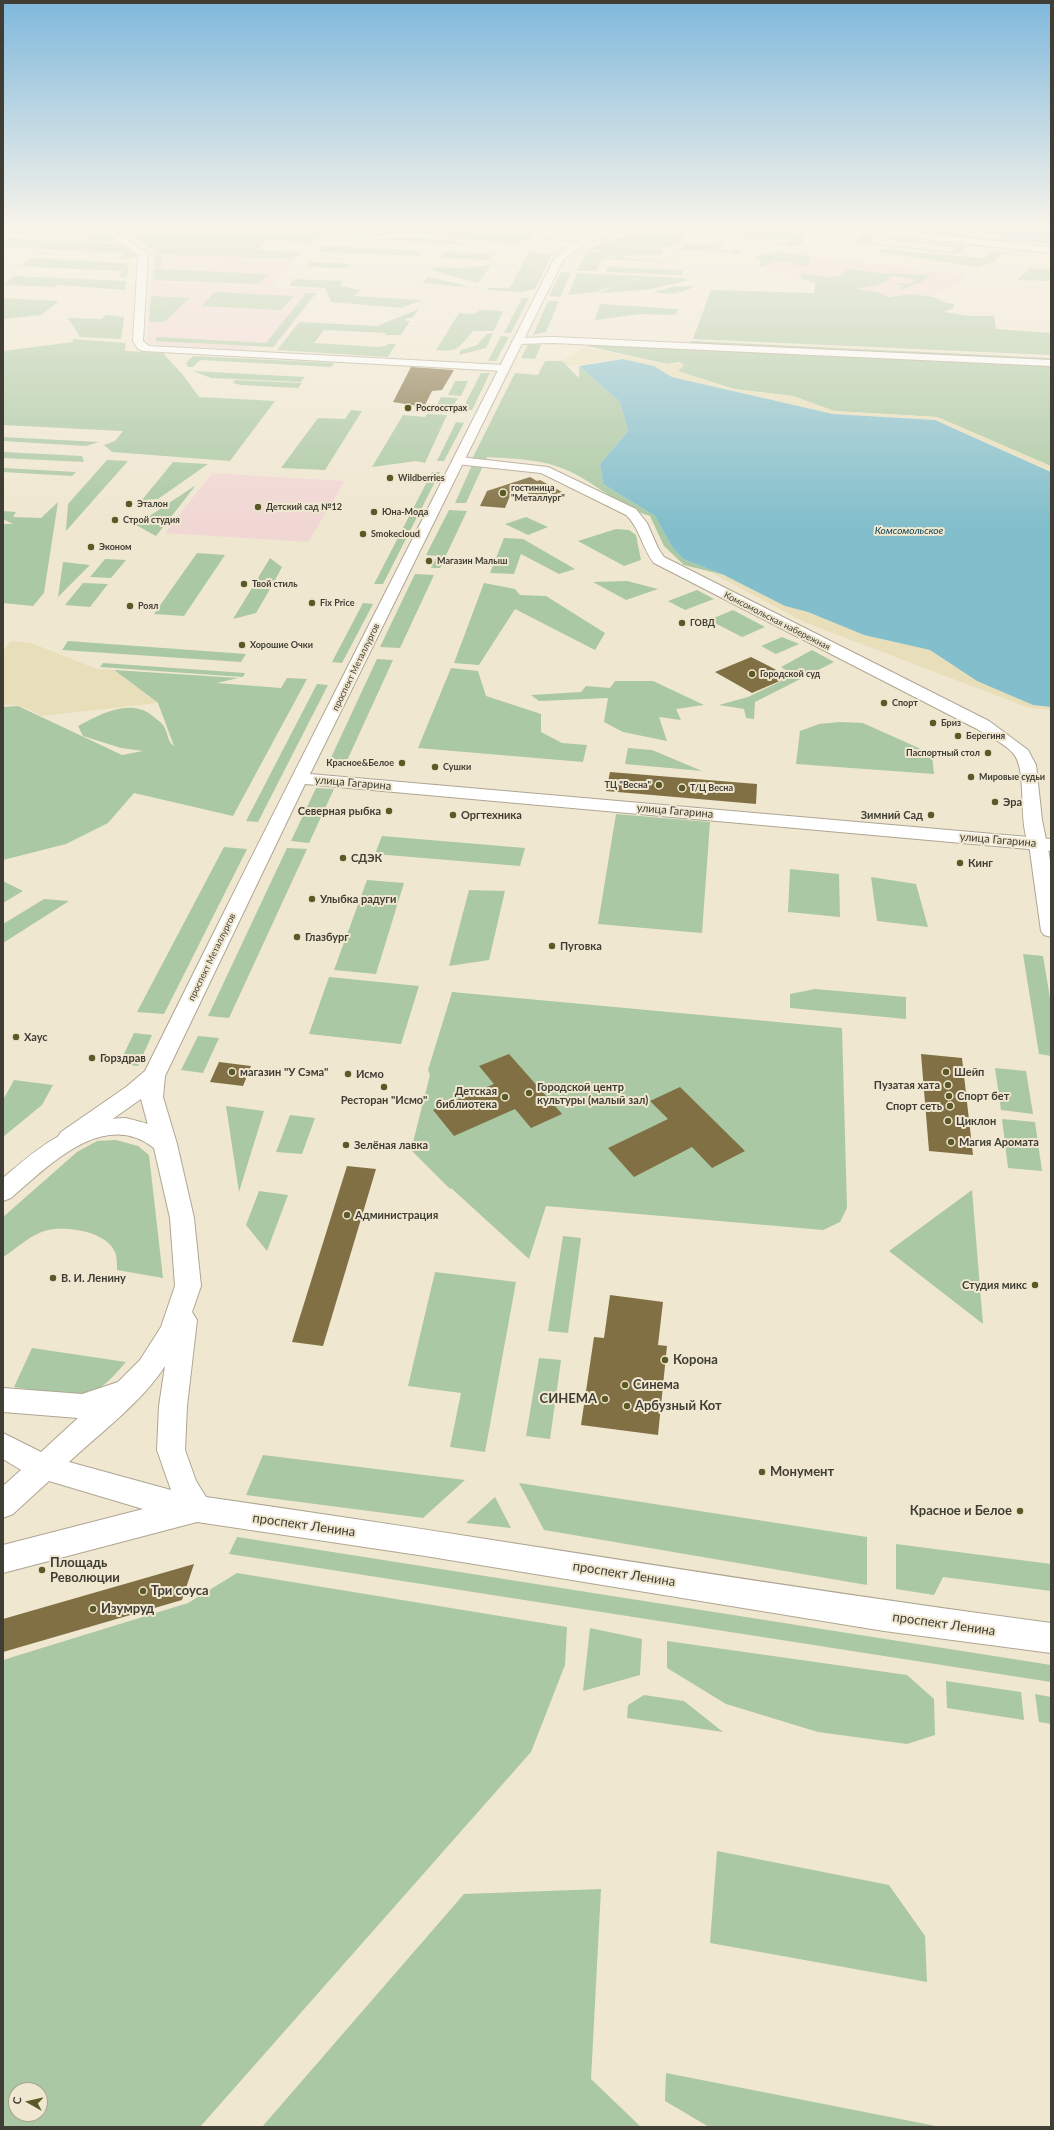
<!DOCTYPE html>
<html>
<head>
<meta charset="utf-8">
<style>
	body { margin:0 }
	#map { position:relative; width:1054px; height:2130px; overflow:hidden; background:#f0e7d1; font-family:Lato,sans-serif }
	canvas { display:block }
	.frame { position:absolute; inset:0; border:4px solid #403d34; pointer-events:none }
	.north { position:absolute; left:8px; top:2082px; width:40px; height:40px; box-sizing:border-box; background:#f0e7d1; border:1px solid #aaa392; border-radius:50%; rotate:278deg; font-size:11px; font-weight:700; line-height:16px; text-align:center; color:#403d34 }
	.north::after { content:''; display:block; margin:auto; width:14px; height:18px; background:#5b5a27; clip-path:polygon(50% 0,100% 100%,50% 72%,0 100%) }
</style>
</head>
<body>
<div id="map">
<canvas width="1054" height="2130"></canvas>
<div class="frame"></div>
<div class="north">С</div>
</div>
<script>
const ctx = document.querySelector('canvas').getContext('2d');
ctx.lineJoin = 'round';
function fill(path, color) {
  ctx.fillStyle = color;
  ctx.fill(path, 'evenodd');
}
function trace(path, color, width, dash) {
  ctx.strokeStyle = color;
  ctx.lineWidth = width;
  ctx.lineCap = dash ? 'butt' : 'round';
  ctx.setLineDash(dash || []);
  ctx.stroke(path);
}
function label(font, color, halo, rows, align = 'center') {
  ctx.font = font + ' Lato,sans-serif';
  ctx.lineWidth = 4;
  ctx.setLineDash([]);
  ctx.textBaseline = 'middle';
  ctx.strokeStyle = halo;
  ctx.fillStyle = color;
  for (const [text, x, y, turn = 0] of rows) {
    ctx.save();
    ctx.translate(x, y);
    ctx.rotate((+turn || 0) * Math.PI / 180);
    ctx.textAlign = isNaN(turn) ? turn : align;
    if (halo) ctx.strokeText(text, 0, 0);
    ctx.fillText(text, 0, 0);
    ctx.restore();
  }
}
fill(new Path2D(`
	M152,249L299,255L272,286L151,281Z
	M775,252L966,275L958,285L919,301L798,279L797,274L766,272L767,263Z
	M150,282L321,289L275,347L248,346L243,350L150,344L147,341Z
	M212,473L345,481L308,542L165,533Z`), '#f1d7d4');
fill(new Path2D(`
	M17,228H99L116,239L113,241L85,240L93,232L16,229Z
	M118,228H522L533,234L530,239L519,243H506L427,235L400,234L385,236L334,234L320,235L311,243L266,240L257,250L301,252L294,259L161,254V268H155V250L157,249L151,248Z
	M673,228L803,231V243L798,246L709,242L789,244V239L708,236L707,233H683L681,242H678L681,243L667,247L653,246L665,248L650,249H663L662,255H625L624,258L609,256L611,250L630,249L588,251C612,234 645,233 673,228Z
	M881,228H928L996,240L995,241Z
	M869,231L997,246L994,248L867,233Z
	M863,235L965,246L959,254L856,243ZM874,238L955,247L952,252L870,243Z
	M333,236L382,238L424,237L478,245L332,238Z
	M4,238L117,244C124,245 133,248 136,256L128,259H117L124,253L3,247Z
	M687,244L723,245L721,250L739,251V254L733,255V252L667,249L681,248Z
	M324,246L412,250L423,256L319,252Z
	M881,249L984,258L991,252L1001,253L995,262L976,267L877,252Z
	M610,250L608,257L686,263L602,259L596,271H577L586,253Z
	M444,252L491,254L488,260L440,258Z
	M529,252L552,255L535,289L522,292L487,290L488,288H510Z
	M778,252L809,256L811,259L805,267C794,266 790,260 777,261C770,262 765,267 759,267L761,263L755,258L760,255Z
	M31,258L129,263L127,278L108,276L118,277L123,271L12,266L22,265Z
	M310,262L350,264L347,268L307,267Z
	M491,265L478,283L430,270L433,267L464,268Z
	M608,267L683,270L682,275L606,272Z
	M1030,268L1051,270V281L1017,280Z
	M154,269L268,274L259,284L154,280Z
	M847,269L888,274L893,273L930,275L925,280L899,291L904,286L890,283L909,284L917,280L892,276L884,283L856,289L878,292L889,297L910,294L934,297L943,302L954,304V308L944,312L971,316H994L996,329L1051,333V355L693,339L711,290L814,293L815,283L801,278L802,273L826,277L839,276Z
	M561,272L571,273L560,297L549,296Z
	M577,273L643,276L620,284L622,278L618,288L619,285L645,276L682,278L690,280L646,290L597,293L611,288L609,287L596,292L568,295Z
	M14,276L126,281L125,290L57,285L55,287L4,285Z
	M428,277L464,285L462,287L422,283Z
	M294,279L343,281L340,286L361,290L354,296L421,300L402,308L331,302L325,288L289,286Z
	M696,286C681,293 671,296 654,292L672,287Z
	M215,292L294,296L281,310L201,306Z
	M306,293H316L273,347L155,341L157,337L266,343Z
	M151,296L190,298L164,322H149Z
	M3,298L59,301L41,315L3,319Z
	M522,298H529L511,333H504Z
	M548,301H559L546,332L533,335Z
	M600,304L678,309L675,315L640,314L595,320Z
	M419,309L412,318H407L405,321H410L401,335H385L386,333L324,330L314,343L377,347L386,346L388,344H396L388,357L277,350L299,322L377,326Z
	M480,310L503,311L494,331H473C460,346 458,353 436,350L459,313L474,314Z
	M106,315L124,317L121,339L80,337L68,318L101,319Z
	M493,333L486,348L459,355L461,350L477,345L487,334Z
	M501,336L509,337L496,361H488Z
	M73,339L126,343L125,351L163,353L183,375L199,397L275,401L230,461L112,452L104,445L115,441L123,431L3,425V351L73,342Z
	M691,341L1051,358V360L690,344Z
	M600,343L1051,365V466L937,417L834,411L793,396L734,389L677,371L680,362L667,364L587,346Z
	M528,344L541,345L535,359L521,358Z
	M193,356L334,363L331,367L200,360L193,367H188L186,363Z
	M545,361H562L579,378V366L620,402L628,431L600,464L603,484L655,516L672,547L683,559L724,575L684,565L664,546L650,516C623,508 600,487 575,474C546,459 519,459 487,457L486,460L472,459L515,373L538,375Z
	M193,371L305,377L300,382L211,378Z
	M481,373H490L472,410H462Z
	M235,380L302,383L298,388L241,385L233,383Z
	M455,381H468L461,396L448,395Z
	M441,397L458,398L452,408L436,407Z
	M351,410L362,411L325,470L281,468L318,418L345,419Z
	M427,414L447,415L425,463L416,461L372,467L403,415L425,417Z
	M456,422L464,423L444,461H437Z
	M3,437L99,442L86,446L3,441Z
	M3,452L82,456L84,462L3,458Z
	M107,460L128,461L66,531L68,504Z
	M173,462L208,464L158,499L142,500Z
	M472,465L483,466L466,503H455Z
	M3,468L76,472L72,476L3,472Z
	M432,472H440L383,584H374Z
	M196,485L156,536L136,525Z
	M58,502L44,593L33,606L3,603V524H13L3,519V511L16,512L13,517L41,518Z
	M449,510L467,511L440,568H431L437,556L426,555Z
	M526,517L548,527L528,535L505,524Z
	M616,529L629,530L636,535L641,560L624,566L578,541Z
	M504,538L523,539L575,569L559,574L521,554L514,574L490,573Z
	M197,553L225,555L184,616L154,614Z
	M270,558L282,567L273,584L255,583Z
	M105,559L126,560L111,578L90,577Z
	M63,562L90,565L58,597Z
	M415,574L434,575L400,648L380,647Z
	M627,581L658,589L626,600L593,582Z
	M83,583L108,584L90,607L65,605Z
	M484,583L515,589L520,595L546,596L605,633L595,650L515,609L479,665L454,663Z
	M252,588L270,589L256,613L233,619Z
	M697,590L714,599L685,610L668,601Z
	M363,603L373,604L342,663L332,662Z
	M733,610L765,627L742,637L709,620Z
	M782,637L799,644L776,654L761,646Z
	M68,641L246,654L241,662L62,650Z
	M812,650L834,662L755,702L754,719L746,718L744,709L719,705L748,697L794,675L781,667Z
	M377,659L393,660L345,765L328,764Z
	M103,663L245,673L243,677L100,667Z
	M451,668L478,671L486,696L541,714V732L562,743L587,745L583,762L418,748Z
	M114,670L238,678L217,683L281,688L287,678L307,679L233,816L134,793L108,823L66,844L3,860V707L18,706L122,755L143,751L121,748L83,736L78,726C101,714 131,697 154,717C156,719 161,722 163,725C168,731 167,742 174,746L158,703Z
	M615,681H653L704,705L676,709L681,720L659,717L667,741L623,732L604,722L608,698L539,701L531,695L581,692L586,686L610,688Z
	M317,684L328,685L258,822L246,821Z
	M840,722L863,723L932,754L934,774L796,764L800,731L819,724Z
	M628,748L652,750L702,771L625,764Z
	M316,788L334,789L309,843L291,841Z
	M616,814L710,822L702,933L598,924Z
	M382,836L525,848L520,866L375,854Z
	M224,847L247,849L164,1014L137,1012Z
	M287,848L307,849L229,1018L208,1016Z
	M790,869L839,874L840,917L788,912Z
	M871,877L916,884L928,927L877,921Z
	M367,880L404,883L376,974L334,970Z
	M3,881L23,891L3,903Z
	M469,890L505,891L489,960L449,966Z
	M44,899L69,901L3,943V924Z
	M1023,954L1043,956L1051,1004V1056L1039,1054Z
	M329,977L419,986L401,1044L309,1034Z
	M815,989L906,997V1019L790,1008V994Z
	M452,992L842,1028L847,1208L840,1222L823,1230L546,1206L529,1259L451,1188L450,1189L411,1150L430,1075L428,1070Z
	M134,1033L152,1035L138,1066L119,1064Z
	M198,1036L219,1038L203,1073L181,1070Z
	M995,1068L1026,1071L1033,1114L1001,1110Z
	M14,1080L53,1085L42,1105L3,1137V1100Z
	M226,1106L264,1111L239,1192Z
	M290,1115L315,1118L302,1154L276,1152Z
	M1002,1119L1035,1122L1042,1171L1008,1168Z
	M116,1140L138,1146L149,1155L163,1278L117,1270C117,1266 117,1260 116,1255C110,1232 68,1226 48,1230C30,1234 18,1248 3,1257V1217L77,1152L97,1141Z
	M972,1190L983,1324L889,1251Z
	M259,1191L288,1195L267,1251L246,1225Z
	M563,1236L581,1238L568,1333L548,1331Z
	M435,1272L516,1282L485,1452L450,1447L461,1393L408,1386Z
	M32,1348L126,1362C117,1372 107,1385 94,1391C73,1400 37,1390 14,1387Z
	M539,1358L561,1360L550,1439L526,1436Z
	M263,1455L465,1480L423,1518L246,1495Z
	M519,1483L867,1537V1585L544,1530Z
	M495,1497L511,1528L466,1523Z
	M237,1537L1051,1665V1682L229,1554Z
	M896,1544L1051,1564V1591L943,1577L934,1595L896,1589Z
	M237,1573L567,1627L565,1665L531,1752L200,2127H3V1660L188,1603ZM16,2090H40V2114H16Z
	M590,1628L642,1639L640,1675L583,1691Z
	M667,1641L907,1675L934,1699L935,1735L907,1744L818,1732L726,1704L667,1668Z
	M946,1681L1021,1692L1024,1720L947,1708Z
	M1035,1694L1051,1697V1724L1039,1722Z
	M644,1695L684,1701L723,1732L627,1718L628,1705Z
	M717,1851L889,1885L925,1936L927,1982L710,1943Z
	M601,1889L591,2079L641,2127H262L464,1894Z
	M666,2073L941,2127H709L665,2101Z`), '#aac8a3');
fill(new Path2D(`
	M585,347L667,364L680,362L684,365L678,371L734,389L793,396L834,411L937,417L1051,466V471L935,420L833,414L672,377L654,366L623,359L568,366L562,361Z
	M712,573L724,575L785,606L808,612L864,635L930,650L977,681L1033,705L1051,707V710L1029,708L804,622Z
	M11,641L31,643L97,669L114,670L158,703L41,716C29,709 17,703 3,705V651Z`), '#e8deb9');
fill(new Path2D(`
	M960,228H1051V242H1045L1050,243L1051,245Z
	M623,359L654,366L672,377L833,414L935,420L1051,472V707L1033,705L977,681L930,650L864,635L808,612L785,606L724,575L683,559L672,547L655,516L603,484L600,464L628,431L620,402L579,366Z`), '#82becb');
fill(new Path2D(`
	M411,367L454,370L442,390L432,391L424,407L393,402Z
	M530,477L537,481L540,480L562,492L543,498L535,494L531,495L514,486L505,508L480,506L487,491Z
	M751,657L769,666L789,677L752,693L715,672Z
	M610,772L757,784L756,804L606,791Z
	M509,1054L562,1114L531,1128L515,1109L454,1136L433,1110L494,1084L479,1066Z
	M921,1054L962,1058L973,1155L929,1151Z
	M219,1062L251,1066L243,1086L210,1082Z
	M680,1087L745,1151L712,1168L692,1147L634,1177L608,1148L668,1119L650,1101Z
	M347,1166L376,1169L323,1346L292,1342Z
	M610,1295L663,1302L658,1345L667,1346L658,1435L581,1425L594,1337L604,1338Z
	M194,1564L182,1600L3,1652V1619Z`), '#817044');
const minor = new Path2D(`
	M99,228H109L148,254L143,341L149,346L504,365L509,368L504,371L143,351L138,349L133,341L138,255Z
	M460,457L548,467L636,509L647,523L658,548L664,557L989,721L1028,750L1036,765L1042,820L1047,844L1045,848L1038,850L1031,848C1016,825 1029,771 1013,753C1005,744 987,735 977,729L654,563C642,548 640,528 626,515L541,473L456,464L454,461L456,458Z`);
const tertiary = new Path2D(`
	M553,337L1051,360V366L553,343L517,344L512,341L517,338Z
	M1038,838L1045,840C1054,856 1051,916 1051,937L1044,935L1041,931L1029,844L1031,840Z`);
const secondary = new Path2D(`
	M539,228C557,233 576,237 594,234C609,231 621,228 636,228L586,243L563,260L310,774L1051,839V851L305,784L165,1076L163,1097L177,1144L173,1150L165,1153L157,1150L153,1144L141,1099L77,1144L69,1146L61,1144L57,1138L61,1132L126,1087L145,1071C279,799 418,530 554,259L563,250L580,239L564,240L536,233L535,231Z
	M851,228H877L1051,247V253L855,231Z`);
const primary = new Path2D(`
	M126,1118C144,1123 166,1126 177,1144L194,1218L201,1286L192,1312L197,1320L187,1406L185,1450L196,1481L206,1497C488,1537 768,1586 1051,1623V1653L884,1631L425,1556L197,1522L3,1573V1545L143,1509L49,1481L13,1514L3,1518V1486L21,1470L3,1459V1433L41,1452L78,1418L3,1412V1388L82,1394L118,1382L140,1360L161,1327L175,1286L170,1218L154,1148C104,1108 48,1166 11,1198L3,1201V1178C41,1145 73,1119 126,1118ZM165,1366L159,1406L157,1450L171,1490L69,1462C99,1434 143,1401 165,1366Z`);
trace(minor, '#afa692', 2);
trace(tertiary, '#afa692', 2);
trace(secondary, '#afa692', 2);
trace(primary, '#afa692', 2);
fill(minor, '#fff');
fill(tertiary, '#fff');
fill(secondary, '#fff');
fill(primary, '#fff');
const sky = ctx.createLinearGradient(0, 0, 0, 526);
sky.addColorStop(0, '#7fb8dc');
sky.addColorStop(0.43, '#f8f4ea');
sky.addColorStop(1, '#f8f4ea00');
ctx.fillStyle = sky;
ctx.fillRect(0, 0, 1054, 526);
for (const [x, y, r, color] of [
	[408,408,4,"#5b5a27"],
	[390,478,4,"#5b5a27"],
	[503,493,4,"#5b5a27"],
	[129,504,4,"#5b5a27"],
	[258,507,4,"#5b5a27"],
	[374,512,4,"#5b5a27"],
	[115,520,4,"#5b5a27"],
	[363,534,4,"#5b5a27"],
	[91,547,4,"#5b5a27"],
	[429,561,4,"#5b5a27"],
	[244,584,4,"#5b5a27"],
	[312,603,4,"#5b5a27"],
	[130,606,4,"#5b5a27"],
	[682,623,4,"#5b5a27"],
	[242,645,4,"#5b5a27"],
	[752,674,4,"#5b5a27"],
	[884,703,4,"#5b5a27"],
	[933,723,4,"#5b5a27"],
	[958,736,4,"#5b5a27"],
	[988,753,4,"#5b5a27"],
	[402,763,4,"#5b5a27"],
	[435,767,4,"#5b5a27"],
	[971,777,4,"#5b5a27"],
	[659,785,4,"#5b5a27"],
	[682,788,4,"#5b5a27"],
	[995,802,4,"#5b5a27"],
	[389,811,4,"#5b5a27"],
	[453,815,4,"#5b5a27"],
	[931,815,4,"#5b5a27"],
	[343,858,4,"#5b5a27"],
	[960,863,4,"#5b5a27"],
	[312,899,4,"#5b5a27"],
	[297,937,4,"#5b5a27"],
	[552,946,4,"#5b5a27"],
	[16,1037,4,"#5b5a27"],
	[92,1058,4,"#5b5a27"],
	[232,1072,4,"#5b5a27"],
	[946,1072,4,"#5b5a27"],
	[348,1074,4,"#5b5a27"],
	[948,1085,4,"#5b5a27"],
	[384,1087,4,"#5b5a27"],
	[529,1093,4,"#5b5a27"],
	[949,1096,4,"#5b5a27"],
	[505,1097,4,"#5b5a27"],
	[950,1106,4,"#5b5a27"],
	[948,1121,4,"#5b5a27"],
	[951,1142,4,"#5b5a27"],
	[346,1145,4,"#5b5a27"],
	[347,1215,4,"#5b5a27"],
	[53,1278,4,"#5b5a27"],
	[1035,1285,4,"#5b5a27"],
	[665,1360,4,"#5b5a27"],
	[625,1385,4,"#5b5a27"],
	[605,1399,4,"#5b5a27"],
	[627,1406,4,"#5b5a27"],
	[762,1472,4,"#5b5a27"],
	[1020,1511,4,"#5b5a27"],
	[42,1570,4,"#5b5a27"],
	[143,1591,4,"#5b5a27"],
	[93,1609,4,"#5b5a27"]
]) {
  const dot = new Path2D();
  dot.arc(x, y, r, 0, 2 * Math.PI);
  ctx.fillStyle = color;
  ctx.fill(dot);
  trace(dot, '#f0e7d1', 1.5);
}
label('bold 9px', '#403d34', '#f0e7d1', [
	["Росгосстрах",416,408],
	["Wildberries",398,478],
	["гостиница",511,488],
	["\"Металлург\"",511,498],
	["Эталон",137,504],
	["Детский сад №12",266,507],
	["Юна-Мода",382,512],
	["Строй студия",123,520],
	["Smokecloud",371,534],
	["Эконом",99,547],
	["Магазин Малыш",437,561],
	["Твой стиль",252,584],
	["Fix Price",320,603],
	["Роял",138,606],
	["ГОВД",690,623],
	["Хорошие Очки",250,645],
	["Городской суд",760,674],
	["Спорт",892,703],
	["Бриз",941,723],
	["Берегиня",966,736],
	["Паспортный стол",980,753,"right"],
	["Красное&Белое",394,763,"right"],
	["Сушки",443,767],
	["Мировые судьи",979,777],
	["ТЦ \"Весна\"",651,785,"right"],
	["Т/Ц Весна",690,788]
], 'left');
label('9px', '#403d34', '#f0e7d1', [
	["Комсомольская набережная",777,621,27],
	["проспект Металлургов",356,667,-64],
	["проспект Металлургов",212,957,-64]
]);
label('italic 10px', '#0e4650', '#f0e7d1', [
	["Комсомольское",909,531]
]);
label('11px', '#403d34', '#f0e7d1', [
	["улица Гагарина",353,783,5],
	["улица Гагарина",675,811,5],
	["улица Гагарина",998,840,5]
]);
label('bold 11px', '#403d34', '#f0e7d1', [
	["Эра",1003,802],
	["Северная рыбка",381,811,"right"],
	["Оргтехника",461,815],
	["Зимний Сад",923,815,"right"],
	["СДЭК",351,858],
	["Кинг",968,863],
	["Улыбка радуги",320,899],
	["Глазбург",305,937],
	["Пуговка",560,946],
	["Хаус",24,1037],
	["Горздрав",100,1058],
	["магазин \"У Сэма\"",240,1072],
	["Шейп",954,1072],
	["Исмо",356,1074],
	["Пузатая хата",940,1085,"right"],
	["Городской центр",537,1087],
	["культуры (малый зал)",537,1100],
	["Детская",497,1091,"right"],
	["библиотека",497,1104,"right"],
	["Спорт бет",957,1096],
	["Ресторан \"Исмо\"",384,1100,"center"],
	["Спорт сеть",942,1106,"right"],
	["Циклон",956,1121],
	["Магия Аромата",959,1142],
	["Зелёная лавка",354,1145],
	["Администрация",355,1215],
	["В. И. Ленину",61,1278],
	["Студия микс",1027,1285,"right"]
], 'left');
label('bold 13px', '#403d34', '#f0e7d1', [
	["Корона",673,1360],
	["Синема",633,1385],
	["СИНЕМА",597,1399,"right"],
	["Арбузный Кот",635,1406],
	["Монумент",770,1472],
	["Красное и Белое",1012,1511,"right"],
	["Площадь",50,1563],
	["Революции",50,1578],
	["Три соуса",151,1591],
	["Изумруд",101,1609]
], 'left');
label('13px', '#403d34', '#f0e7d1', [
	["проспект Ленина",304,1525,8],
	["проспект Ленина",624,1574,9],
	["проспект Ленина",944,1624,8]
]);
</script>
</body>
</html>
